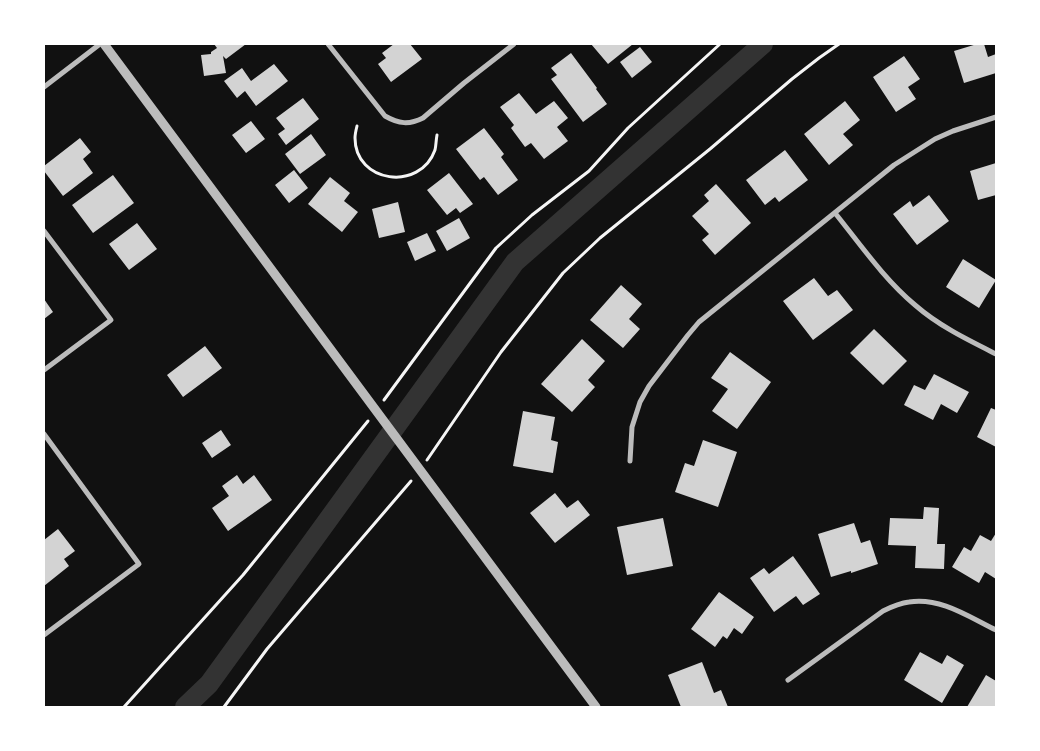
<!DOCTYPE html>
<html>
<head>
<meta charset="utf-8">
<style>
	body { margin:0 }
	#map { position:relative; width:1040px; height:751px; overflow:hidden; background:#111; font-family:"DM Sans",sans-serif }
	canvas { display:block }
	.frame { position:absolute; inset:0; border:45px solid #fff; pointer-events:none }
</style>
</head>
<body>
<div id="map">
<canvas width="1040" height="751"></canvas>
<div class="frame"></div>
</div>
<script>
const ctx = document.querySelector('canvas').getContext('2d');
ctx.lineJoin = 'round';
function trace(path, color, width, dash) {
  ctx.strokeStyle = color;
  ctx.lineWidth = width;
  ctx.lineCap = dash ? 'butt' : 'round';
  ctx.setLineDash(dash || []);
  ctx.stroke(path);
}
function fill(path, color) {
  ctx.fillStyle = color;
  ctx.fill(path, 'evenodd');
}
trace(new Path2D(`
	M185,707L209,684L515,262L763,44`), '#333', 20);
fill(new Path2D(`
	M214,44H246L226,59L223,56L226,73L204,76L201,55L211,54V52L217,48Z
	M394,44H410L422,59L391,82L378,64L386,58L382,53Z
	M591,44H633L608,64Z
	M977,44H984L988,57L996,54V73L964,83L954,51Z
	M640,47L652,62L632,78L620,62Z
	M571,53L597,88L596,89L607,104L583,122L551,79L557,75L551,68Z
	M904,56L920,79L908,87L916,99L896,112L873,77Z
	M274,64L288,81L256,106L245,91L237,98L224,81L242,68L251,81Z
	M519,93L536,114L554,101L568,118L557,127L568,141L544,159L531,143L525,147L511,128L514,125L500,107Z
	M303,98L319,119L286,145L278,134L285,129L276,118Z
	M845,101L860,120L843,134L853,145L829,165L804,134Z
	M251,121L265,139L246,153L232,135Z
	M484,128L504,154L501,157L518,180L498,195L484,177L480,180L456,149Z
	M311,134L326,155L300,174L285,154Z
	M80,138L91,152L83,159L93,173L63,196L44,171V166Z
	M785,150L808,180L779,202L775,197L765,205L746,180Z
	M996,163V195L978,200L970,171Z
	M294,170L308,188L289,203L275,185Z
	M449,173L473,204L460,213L456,208L447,215L427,190Z
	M113,175L134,203L93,233L72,205Z
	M330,177L350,193L344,201L358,212L342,232L308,204Z
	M716,184L751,223L715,255L702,240L709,234L692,216L709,201L704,195Z
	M929,195L949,221L917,245L893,214L910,201L913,207Z
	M398,202L405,232L379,238L372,209Z
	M459,218L470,238L447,251L436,231Z
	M137,223L157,249L129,270L109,244Z
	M427,233L436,251L415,261L407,242Z
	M963,259L996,280L979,308L946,287Z
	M814,278L828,296L837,290L853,310L813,340L783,301Z
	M621,285L642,304L629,319L640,329L623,348L590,320Z
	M44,299L53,312L44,319Z
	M874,329L907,361L883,385L850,353Z
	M582,339L605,361L588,380L595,387L572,412L541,384Z
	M205,346L222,368L183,397L167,375Z
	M730,352L771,382L737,429L712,411L728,389L711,378Z
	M934,374L969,392L957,413L941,404L933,420L904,405L914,385L925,390Z
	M991,408L996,410V447L977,437Z
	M523,411L555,417L551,440L558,442L553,473L513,466Z
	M221,430L231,445L212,458L202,443Z
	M703,440L737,452L718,507L675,492L685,463L694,466Z
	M237,475L243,484L254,475L272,500L228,531L212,508L229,496L222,486Z
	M555,493L567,508L578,500L590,515L555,543L530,513Z
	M924,507L939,508L937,544H945L944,569L915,568L916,546L888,545L890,518L923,519Z
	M663,518L673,566L627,575L617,527Z
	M854,523L861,543L870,540L878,564L851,573V571L831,577L818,534Z
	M58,529L75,551L64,559L69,566L44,586V540Z
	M996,533V579L985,572L979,583L952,567L964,547L971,551L980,535L991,541Z
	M793,556L820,594L803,605L796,596L774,612L750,578L764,568L769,574Z
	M719,592L754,617L742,634L734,628L727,639L723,636L715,647L691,629Z
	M920,652L942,664L947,655L964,665L942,703L904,680Z
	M702,662L714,693L721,690L728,707H681L668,675Z
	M986,675L996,681V707H967Z`), '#d3d3d3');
trace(new Path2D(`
	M357,126C356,130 355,134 355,138C355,183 420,192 435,150C436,146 436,140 437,135
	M384,400L496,248L532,215L589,171L628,128L720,44
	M427,460L501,352L563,273L600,238L710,149L792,79L819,58L839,44
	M124,707L243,575L368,421
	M224,707L267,649L411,481`), '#f5f5f5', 3);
trace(new Path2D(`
	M328,44L385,116C399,124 409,125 423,118L464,83L514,44
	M44,87L100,44
	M835,213C860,244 884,279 915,305C939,326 968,340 996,354
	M44,231L111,320L44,370
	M44,434L139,564L44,635
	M630,461L632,427L640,402L649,386L688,335L699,322L894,165L935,139L953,131L996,117
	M788,680L883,611C891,607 900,603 909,602C941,597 969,617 996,630`), '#bcbcbc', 5);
trace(new Path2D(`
	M104,44L596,707`), '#bcbcbc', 9);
</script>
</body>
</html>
